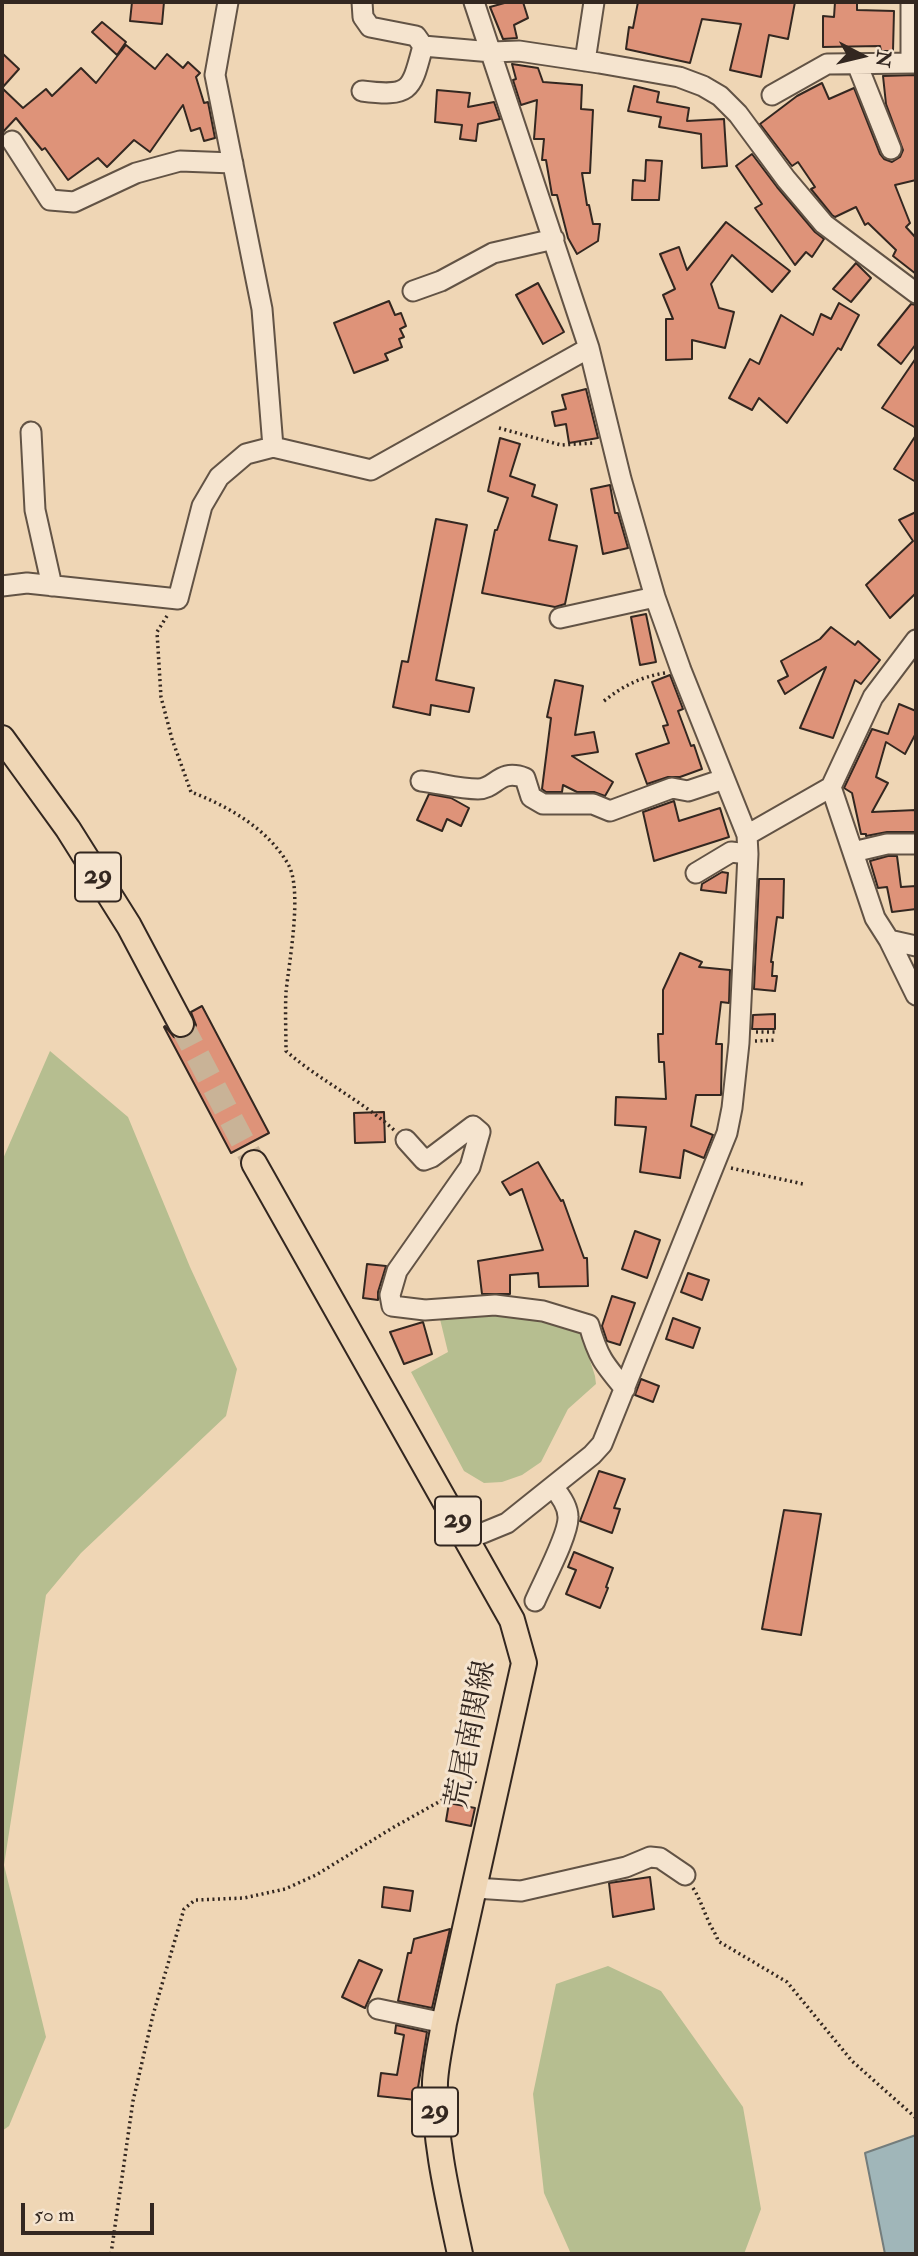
<!DOCTYPE html>
<html>
<head>
<meta charset="utf-8">
<style>
	body { margin:0 }
	#map { position:relative; width:918px; height:2256px; overflow:hidden; background:#efd6b5; font-family:"IM FELL Double Pica",serif }
	canvas { display:block }
	.frame { position:absolute; inset:0; border:4px solid #332720; pointer-events:none }
	.north { position:absolute; left:827px; top:21px; width:70px; height:70px; -webkit-text-stroke:5px #f5e4cf; paint-order:stroke; rotate:97deg; font-size:19px; font-weight:700; line-height:28px; text-align:center; color:#332720 }
	.north::after { content:''; display:block; margin:auto; width:24px; height:32px; background:#332720; clip-path:polygon(50% 0,100% 100%,50% 72%,0 100%) }
	.scale { position:absolute; left:21px; top:2203px; width:133px; height:32px; box-sizing:border-box; border:4px solid #332720; border-top:0; padding-left:9px; font-size:21px; line-height:24px; white-space:nowrap; color:#332720; -webkit-text-stroke:5px #f5e4cf; paint-order:stroke }
</style>
</head>
<body>
<div id="map">
<canvas width="918" height="2256"></canvas>
<div class="frame"></div>
<div class="north">N</div>
<div class="scale">50 m</div>
</div>
<script>
const ctx = document.querySelector('canvas').getContext('2d');
ctx.lineJoin = 'round';
function fill(path, color) {
  ctx.fillStyle = color;
  ctx.fill(path, 'evenodd');
}
function trace(path, color, width, dash) {
  ctx.strokeStyle = color;
  ctx.lineWidth = width;
  ctx.lineCap = dash ? 'butt' : 'round';
  ctx.setLineDash(dash || []);
  ctx.stroke(path);
}
function label(font, color, halo, rows, align = 'center') {
  ctx.font = font + ' "IM FELL Double Pica","Noto Serif JP",serif';
  ctx.lineWidth = 6;
  ctx.setLineDash([]);
  ctx.textBaseline = 'middle';
  ctx.strokeStyle = halo;
  ctx.fillStyle = color;
  for (const [text, x, y, turn = 0] of rows) {
    ctx.save();
    ctx.translate(x, y);
    ctx.rotate((+turn || 0) * Math.PI / 180);
    ctx.textAlign = isNaN(turn) ? turn : align;
    if (halo) ctx.strokeText(text, 0, 0);
    ctx.fillText(text, 0, 0);
    ctx.restore();
  }
}
fill(new Path2D(`
	M50,1051L128,1117L190,1267L237,1369L226,1416L81,1553L46,1595L4,1865L46,2037L9,2126L2,2131V1161Z
	M505,1310L581,1332L595,1376L596,1384L568,1409L541,1462L522,1475L502,1482L484,1483L464,1471L411,1372L448,1352L439,1315Z
	M608,1966L661,1991L743,2107L761,2209L744,2254H571L544,2193L533,2094L556,1984Z`), '#b6be90');
const water = new Path2D(`
	M916,2135V2254H885L865,2153Z`);
fill(water, '#a0b6b9');
trace(water, '#747d7c', 2);
const building = new Path2D(`
	M132,2H164L162,24L130,21Z
	M508,2H523L528,18L514,25L517,38L503,39L490,7Z
	M638,2H795L788,39L769,35L761,77L730,70L741,24L702,19L690,63L626,49L629,27L633,28Z
	M835,2H857V10L894,11L893,51H881L880,46L823,47V16L834,17Z
	M102,22L126,42L117,55L92,32Z
	M126,45L155,69L167,54L183,68L188,62L200,73L196,77L204,103L208,102L215,138L204,141L200,128L191,131L183,105L150,152L134,140L107,167L98,158L68,180L45,148L42,150L16,118L2,133V53L19,69L2,88L23,108L46,89L52,96L81,68L96,83Z
	M512,64L538,68L543,82L582,85L581,109L593,110L590,173H582L587,205H589L593,224H600L598,241L577,254L568,238L557,195H552L546,160H542L544,139H534L537,100L521,105L513,80L516,79Z
	M915,75L916,180L895,185L910,223L906,227L916,238V274L893,256L896,250L868,223L865,225L856,207L835,217L832,215L811,189L815,187L798,162L792,166L760,124L797,96L822,83L829,99L854,88L880,154L884,159L892,162L900,157L903,150L886,104L883,76Z
	M634,86L659,92L657,102L689,108L687,121L724,119L727,166L702,168L701,134L659,127L661,117L628,111Z
	M437,90L470,93L468,107L494,102L500,119L478,124L476,141L460,139L462,125L435,122Z
	M752,154L777,187L815,232L824,239L812,257L806,252L795,265L755,208L762,204L736,166Z
	M646,160L662,161L659,200H632L633,180L645,181Z
	M726,222L790,271L772,292L732,255L711,284L719,308L734,312L725,348L692,340V359L666,360V319H673L663,295L675,289L660,254L679,247L687,270Z
	M856,263L871,278L851,302L833,289Z
	M538,283L564,332L543,344L516,295Z
	M389,301L395,315L401,313L406,326L400,329L404,337L399,339L402,347L385,354L388,360L354,373L334,323Z
	M839,303L859,315L841,350L838,348L787,423L759,398L752,410L729,398L750,359L759,364L781,315L813,335L821,314L831,319Z
	M911,304L916,305V344L901,364L878,345Z
	M916,358V428L882,408Z
	M586,389L598,438L569,443L566,424L555,426L552,412L566,409L562,395Z
	M916,435V482L894,469Z
	M500,438L520,444L510,476L535,485L532,496L557,505L549,540L577,546L565,604L555,607L482,593L495,530H497L508,498L488,491Z
	M610,485L615,513H618L628,548L603,554L591,489Z
	M916,512V593L890,618L866,585L913,541L899,520Z
	M436,519L467,525L436,680L474,688L469,712L431,705L430,715L393,707L402,661L408,662Z
	M646,614L656,662L640,665L631,617Z
	M831,627L855,645L858,641L880,660L861,684L855,680L833,738L800,728L826,667L785,694L778,681L788,676L781,661L820,639Z
	M670,675L683,709L678,711L691,746L694,745L702,769L680,777H668L647,784L636,754L669,743L663,726L668,725L652,682Z
	M555,680L583,686L575,735L594,732L598,752L572,756L613,782L605,796L594,792H577L563,785L562,792H546L542,789L551,718L547,717Z
	M899,704L916,711V733L905,754L886,742L876,777L888,783L872,812L916,810V832H887L866,836V834H861L852,793L844,788L872,729L888,734Z
	M429,794L451,798L469,808L461,826L447,819L442,831L417,820Z
	M674,801L679,821L720,808L729,837L654,861L643,812Z
	M888,856H897L901,887L916,886V909L892,912L887,887L878,888L870,861Z
	M722,872L728,873L726,893L701,890L702,884Z
	M759,879H784L783,918L777,917L771,962H773L772,976H777L775,991L754,989Z
	M680,953L702,962L699,967L730,970L729,1003L721,1002L716,1044H722L721,1095H696L691,1126L713,1135L704,1158L684,1150L680,1178L640,1172L646,1127L615,1125L616,1097L666,1099L664,1062H659L658,1034H663V990Z
	M202,1006L269,1133L231,1153L164,1027L165,1026L174,1037L181,1039L187,1037L193,1032L196,1025L191,1012Z
	M775,1014V1029H752L753,1015Z
	M384,1112L385,1142L355,1143L354,1113Z
	M538,1162L561,1201L563,1200L584,1258H587L588,1286L539,1287L538,1273L510,1275V1294H482L478,1261L543,1250L522,1189L510,1195L502,1182Z
	M635,1231L660,1240L647,1278L622,1269Z
	M367,1264L386,1266L378,1292V1300L363,1298Z
	M688,1273L709,1280L702,1300L681,1292Z
	M612,1296L635,1303L620,1345L607,1341L602,1326Z
	M673,1318L700,1328L693,1348L666,1339Z
	M423,1322L432,1354L404,1364L390,1332Z
	M641,1379L659,1386L653,1402L635,1395Z
	M599,1471L625,1479L614,1508L620,1509L612,1533L580,1521Z
	M784,1510L821,1514L801,1635L762,1629Z
	M574,1552L613,1568L606,1587L608,1588L600,1608L566,1594L576,1570L568,1567Z
	M449,1803L475,1808L471,1826L446,1821Z
	M650,1877L654,1909L613,1917L609,1883Z
	M384,1887L413,1891L410,1911L382,1907Z
	M450,1929L432,2008L398,2001L408,1953H411L414,1939Z
	M359,1960L382,1970L365,2008L342,1997Z
	M396,2025L427,2032L416,2100L378,2096L381,2073L397,2075L404,2035L395,2033Z`);
fill(building, '#de9379');
trace(building, '#332720', 2);
trace(new Path2D(`
	M181,1024L254,1163`), '#c9b397', 24, [24, 12]);
const minor = new Path2D(`
	M228,2L215,75L262,309L273,447
	M362,2L363,17L370,27L416,36L423,46L492,52L519,51L599,63L679,77L703,86L720,96L738,114L786,179L824,224L916,293
	M911,2V63
	M585,61L594,2
	M857,64L891,149
	M362,91C411,97 411,91 423,46
	M772,95L827,64L916,63
	M12,141L50,200L74,202L136,173L180,161L233,163
	M413,291L441,281L493,253L554,239
	M31,432L35,510L52,586
	M2,586L27,583L178,599L202,506L219,477L246,454L273,447L371,470L589,348
	M560,618L655,597
	M421,781C439,783 459,789 478,789C496,789 499,768 525,778L531,797L543,804H593L610,811L672,788L688,791L724,779
	M831,787L875,918L889,940L916,995
	M747,835L831,787L873,697L916,640
	M853,852L887,844H916
	M696,873L731,852L748,854
	M889,940L916,946
	M406,1140L424,1160L432,1157L473,1126L480,1132L470,1167L397,1271L390,1295L392,1306L425,1310L495,1305L543,1311L589,1325C598,1357 604,1364 625,1389
	M468,1539L507,1523L592,1455L602,1444L727,1133L732,1108L739,1043L748,854L747,835L681,670L655,597L621,479L589,348L474,2
	M535,1601C543,1582 569,1534 568,1517C568,1506 560,1495 553,1487
	M475,1888L521,1891L626,1867L650,1857L660,1858L685,1875
	M378,2009L444,2023`);
const major = new Path2D(`
	M2,738L68,829L129,926L181,1024
	M254,1163L512,1620L524,1663L444,2023C441,2042 436,2063 435,2082C434,2141 448,2198 460,2254`);
trace(minor, '#625345', 23);
trace(major, '#332720', 28);
trace(new Path2D(`
	M499,428L561,445L593,443
	M167,616L157,632L161,697L172,739L191,792C228,806 268,829 288,864C303,889 289,962 286,992C285,1012 286,1032 286,1051C319,1080 361,1100 394,1130
	M604,701C623,686 640,677 665,673
	M756,1032H778
	M755,1041L777,1040
	M731,1168L803,1184
	M693,1888C700,1899 703,1909 708,1920C711,1928 716,1933 718,1941L787,1982L852,2061L916,2118
	M111,2254L133,2101L153,2015L184,1909L195,1900L244,1898L285,1889L316,1875L394,1827L478,1780`), '#332720', 3.5, [2, 3.5]);
trace(minor, '#f5e4cf', 19);
trace(major, '#efd6b5', 24);
for (const [x, y, w] of [
	[98,877,46],
	[458,1521,46],
	[435,2112,46]
]) {
  const box = new Path2D();
  box.roundRect(x - w / 2, y - 24.5, w, 49, 5);
  ctx.fillStyle = '#f5e4cf';
  ctx.fill(box);
  trace(box, '#332720', 2);
}
label('bold 28px', '#332720', null, [
	["29",98,877],
	["29",458,1521],
	["29",435,2112]
]);
label('30px', '#332720', '#f5e4cf', [
	["荒尾南関線",473,1735,-79]
]);
</script>
</body>
</html>
